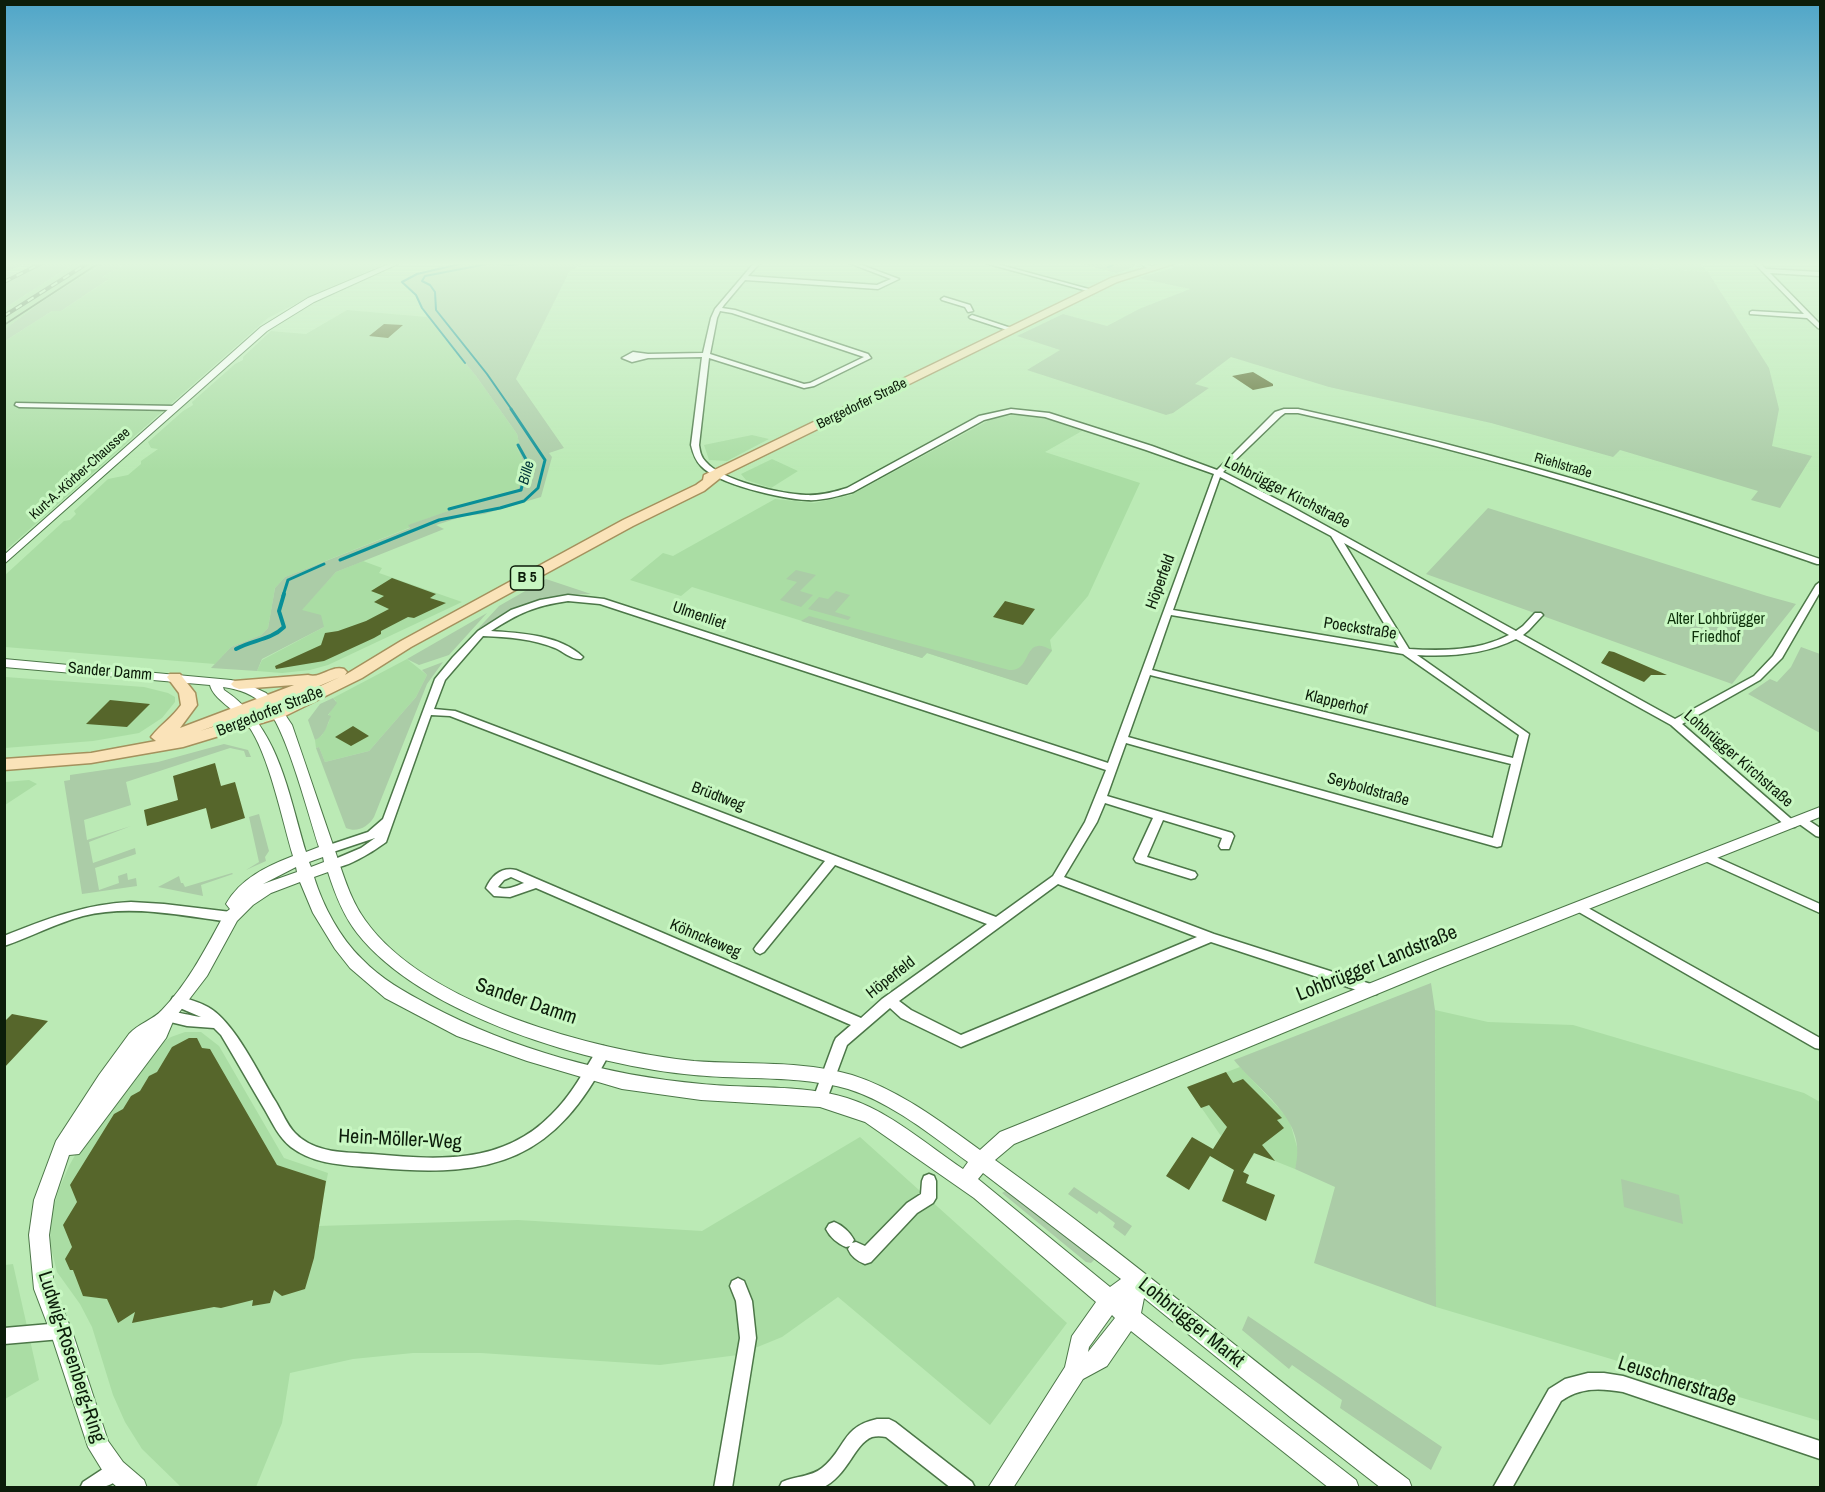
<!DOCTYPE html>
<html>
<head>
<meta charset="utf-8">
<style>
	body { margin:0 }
	#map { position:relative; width:1825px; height:1492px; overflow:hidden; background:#bbeab5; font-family:"Archivo Narrow",sans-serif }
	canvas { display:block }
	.frame { position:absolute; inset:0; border:6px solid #0c1d0a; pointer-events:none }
</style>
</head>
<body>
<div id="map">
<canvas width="1825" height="1492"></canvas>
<div class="frame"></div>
</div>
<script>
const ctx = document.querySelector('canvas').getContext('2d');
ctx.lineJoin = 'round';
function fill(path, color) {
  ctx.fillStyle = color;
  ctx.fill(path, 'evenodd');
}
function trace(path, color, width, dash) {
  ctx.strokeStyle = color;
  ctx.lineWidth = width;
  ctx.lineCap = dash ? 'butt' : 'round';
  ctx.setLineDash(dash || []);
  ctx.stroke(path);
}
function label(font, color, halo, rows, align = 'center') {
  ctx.font = font + ' "Archivo Narrow",sans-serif';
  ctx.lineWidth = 6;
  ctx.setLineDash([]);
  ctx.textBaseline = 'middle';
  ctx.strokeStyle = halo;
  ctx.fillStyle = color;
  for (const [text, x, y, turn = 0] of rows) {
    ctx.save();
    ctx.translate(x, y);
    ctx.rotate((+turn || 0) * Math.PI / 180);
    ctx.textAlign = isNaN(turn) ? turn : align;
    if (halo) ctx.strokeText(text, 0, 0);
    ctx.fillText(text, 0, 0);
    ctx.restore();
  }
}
fill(new Path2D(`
	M75,263H104L44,300L5,329V308Z
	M126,263H388L321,291L268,318L5,551V341L52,311H61L108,280L102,277Z
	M1581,263H1699L1708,272L1582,264Z
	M347,310L427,317L476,376L517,434L519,443L516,445L525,466L518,489L447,508L449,511L409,525L411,527L285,577L275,588L268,628L261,635L231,647L215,664L5,647L4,576L64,521L70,520L76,514L74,511L108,479L128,475L141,464V461L158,449L151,448L148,442L183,411L193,405L192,402L235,364L243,360V357L271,331L306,334Z
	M1022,414L1042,417L1082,431L1045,452L1140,483L1088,596L1050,640L1052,651L1027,685L927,653L922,658L692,587L681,596L630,580L663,553L673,556L775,499L814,503L851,495L993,418Z
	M752,435L769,439L727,461L709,460L704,445Z
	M772,459L798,471L771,488L746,480L741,474Z
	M363,561L382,568L379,573L462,602L328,665L310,670L282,673L257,671L262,660L324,627L301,610L336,572Z
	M407,659L427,675L416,697L369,751L325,762L319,747L316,748L315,740L322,735L329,722L330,716H328L336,701L333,698Z
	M5,677L144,687L168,693L175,697V702L162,718L139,733L93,741L5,748Z
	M29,780L37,784L5,805V782Z
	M1435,1010L1488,1022L1573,1025L1804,1093L1820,1102V1421L1436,1307Z
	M185,1032H201L219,1046L284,1158L328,1173L318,1226L518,1220L702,1231L860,1137L1067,1323L990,1425L838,1297L782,1337L738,1355L660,1365L481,1353H413L353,1359L290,1373L282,1423L256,1487H181L142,1449L125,1422L113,1395L92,1327L80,1304L57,1272L50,1244L52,1212L59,1189L69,1166L83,1141L159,1045L171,1037Z
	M1240,1067L1289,1119L1299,1154L1295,1169L1255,1153L1252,1158L1243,1154L1227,1128L1221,1136L1187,1087Z
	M13,1264L39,1380L5,1399V1265Z`), '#aadda4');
fill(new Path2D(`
	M4,263H75L5,308V280L32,266L23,265L5,272Z
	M104,263H126L102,277L109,279L61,311H52L5,341V329L44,300Z
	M463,263H583L569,272L516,379L564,448L549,453L552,457L541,497L484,514L464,516L436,525L444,529L336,572L302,610L321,615L324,627L262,659L257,671L211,668L231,647L261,635L268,628L275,588L285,577L410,528L408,525L448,511L447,508L518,489L525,466L516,444L519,443L517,434L476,376L427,317L414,294L400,282L417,273Z
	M1078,263H1133L1136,266L1117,273Z
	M1189,263H1577L1708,272L1769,368L1779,409L1772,446L1812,456L1780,508L1751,500L1758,491L1620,450L1613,457L1491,423L1329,387L1231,357L1195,384L1209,388L1173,413L1166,415L1027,370L1060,350L1017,336L1063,314L1107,326L1139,309L1190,289L1138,278Z
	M1488,508L1767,596L1796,604L1732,684L1426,574Z
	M796,570L816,575L800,591L813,595L801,607L780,600L797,582L786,579Z
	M546,579L591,594C538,594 518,605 474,633L499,606Z
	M836,591L850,595L835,612L851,617L848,620L808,609L819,597L828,599Z
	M487,613L449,655L419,665L407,659Z
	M809,616L1009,670C1028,672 1025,647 1038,646C1042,645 1049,649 1052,650L1027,685L927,653L922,658L801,621Z
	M1801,647L1820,654V733L1748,694L1770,679L1777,682L1791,667Z
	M443,662L427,684L374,817C368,827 357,833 346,828L316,748L319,747L325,762L369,751L416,697L427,675L422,670Z
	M333,698L337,703L328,715L331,716C327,725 325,736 315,740L308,720L320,704Z
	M224,744L248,750L251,757H246L244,751L230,748L126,782L131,805L84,820L87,840L131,826L89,842L93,863L135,848L136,854L95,868L99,890L119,883L118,876L127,873L128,880L136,878L137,886L82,894L64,781L70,780V775L158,762Z
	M259,814L269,851L265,857L266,861L246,870L259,862L249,817Z
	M232,873L233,874L201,885L203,896L158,887L179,876L181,883H183L185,887Z
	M1431,983L1435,1010L1436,1307L1314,1263L1335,1187L1295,1169C1309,1120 1261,1094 1234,1060Z
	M1621,1179L1679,1195L1683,1224L1624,1207Z
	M1074,1187L1132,1226L1125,1236L1113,1227L1115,1223L1099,1211L1097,1214L1068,1194Z
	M1007,1190L1095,1259L1091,1263L1086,1262L1002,1193Z
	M1248,1316L1442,1447L1431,1470L1340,1408L1342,1400L1292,1365L1289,1369L1242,1330Z`), '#abcca7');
trace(new Path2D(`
	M464,263L417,274L402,282L416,295L422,308L465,363
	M1108,267L1113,265
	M512,410L487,374L436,310L435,292L430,285L422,281L425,276L492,263L510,265L527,263`), '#098f97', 2);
trace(new Path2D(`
	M449,509L521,490L528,463L518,445
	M340,560L439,520L500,508L524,501L538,488L545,460L511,409
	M283,596L288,580L324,564`), '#098f97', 3);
trace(new Path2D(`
	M236,649C252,640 271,640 284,627L279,611L284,594`), '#098f97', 4);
fill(new Path2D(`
	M384,324L403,325L388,338L369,336Z
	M1253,372L1273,384V386L1253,390L1232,376Z
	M392,578L436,594L430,598L446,603L414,618L408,617L381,631V634L374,638L324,661L276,669L275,666L321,645L325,633L338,631L366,621L389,609L374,602L384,596L371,591Z
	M1005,601L1035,609L1023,625L993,617Z
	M1609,651L1614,652L1667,675H1651L1644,682L1601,663Z
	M110,700L150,704L127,727L86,724Z
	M353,726L369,736L351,746L335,737Z
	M215,763L221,786L235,782L245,818L211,829L206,808L147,826L144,810L178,800L173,776Z
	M12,1014L48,1021L4,1068V1022Z
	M189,1038H197L202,1048L210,1049L277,1165L326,1181L314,1258L305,1289L282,1296L274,1290L270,1303L252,1306L253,1300L221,1308L214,1307L132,1323L135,1312L118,1323L107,1299L83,1296L73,1270H70L65,1259L72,1247L63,1225L77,1202L70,1185L114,1114L123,1109L131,1096L140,1091L149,1076L157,1072L172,1047Z
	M1226,1072L1233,1083L1243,1079L1282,1118L1277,1120L1284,1128L1262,1145L1275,1161L1254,1153L1243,1172L1249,1175L1246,1183L1275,1195L1266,1221L1222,1201L1234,1170L1210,1156L1189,1190L1166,1176L1192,1137L1213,1149L1227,1127L1209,1105L1201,1108L1187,1087Z`), '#56662b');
const street = new Path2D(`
	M754,263H760L748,276L877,285L891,279L849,263H856L899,279L878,289L745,280L724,305L722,308L735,310L868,354L871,358L814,386L804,388L709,358L699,445C700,452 701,457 706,462C722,481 781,494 806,495C820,496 834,492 847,488L979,416L1011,409L1049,413L1152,446L1217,470L1275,412L1284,409H1298C1421,436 1544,468 1664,507C1717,524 1769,542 1820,559V564H1817C1764,546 1711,527 1658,510C1540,472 1419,440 1298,413H1285L1281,416L1223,472L1290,506L1516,631L1523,626L1535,613H1541L1543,615L1541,617L1529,630L1523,635L1675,719L1754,676L1773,656L1816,585L1820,582V592L1782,658L1760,680L1682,724L1797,824L1795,827H1787L1671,725L1516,639C1486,654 1451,657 1417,655L1529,734L1501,846L1497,847L1126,743L1107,796L1232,833L1234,836L1229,849H1221L1219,846L1222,838L1163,820L1147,857L1195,872L1197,875L1195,878L1191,879L1136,862L1134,859L1153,818L1105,803L1097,822L1064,877L1214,934L1377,986L1378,990L1377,994L1372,995L1211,942L961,1047L901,1018L890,1008L847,1045L827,1099L825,1103L820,1105L815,1103L813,1099L834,1042L836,1038L851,1025L536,888L510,897L494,896L486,888C492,875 502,867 516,870L861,1018L882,999L987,924L835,865L764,952L760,954L756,952L754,949L756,946L825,861L450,716L431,715L386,842C374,851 343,871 328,868L326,865L328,862L361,848L375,838L327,854L323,853L321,850L323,847L368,832L383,819L435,679L453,657L478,631L511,610L540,600L568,595L604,599L1108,763L1214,474L1146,450L1045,417L1011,413L984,420L853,492C838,496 822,501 807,500C782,499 717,484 701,466C695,460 693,453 691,445L702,357L648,358L632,362L622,358L633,352L648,354L703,353L711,318L715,309ZM720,311L732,313L864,357L810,383L804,384L710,354L717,318ZM1220,477L1331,536L1399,648L1173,610ZM1344,543L1509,635C1478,651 1443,651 1409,649ZM568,601L600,604L1106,770L1085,822L1053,876L996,917L455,711L434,709L445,680L483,636C508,637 533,639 555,648C564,652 572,660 581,659L583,657C560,635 521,633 491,631C519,613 534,606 568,601ZM1171,615L1403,654L1519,735L1513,758L1152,670ZM1150,675L1511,764L1493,838L1128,737ZM511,877L524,883C516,886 507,891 498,887L504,880ZM1058,884L1197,937L961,1035L911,1010L899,1001Z
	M985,263H993L1096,291L1091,292Z
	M1139,263H1145L1154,268L1149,269Z
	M1754,263H1760L1766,269L1820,272V276L1770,273L1820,324V329L1818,328L1807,318L1750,314V312L1752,311L1804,314Z
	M944,297L970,305L973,311L968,312L965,307L942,300L941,299Z
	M972,315L1014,329L1015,330L1010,331L970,318L969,317Z
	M16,403L174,406L178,408L174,410L19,407L15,405Z
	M1802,816L1820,828V837L1816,836L1798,823L1796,820L1798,817Z
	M1707,853L1820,904V913L1703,860L1701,857L1703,854Z
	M131,902L164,904L231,912L235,914L237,917L235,920L231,922C182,916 132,904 83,916C56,923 31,937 4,946V936C46,919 85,904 131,902Z
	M1581,904L1820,1038V1049L1815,1048L1577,911L1575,908L1577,905Z
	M178,996C188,999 199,1002 208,1007C235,1022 259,1075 276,1102C282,1112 287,1125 295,1133C315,1154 346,1152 372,1154C437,1160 502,1165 551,1115C571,1096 584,1071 598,1048L603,1046L608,1048L610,1052C555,1161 494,1178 378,1168C348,1165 316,1166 291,1147C279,1138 272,1122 265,1110C250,1085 236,1060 221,1035L214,1028L187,1026L162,1020L160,1016L162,1012C173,1010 190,1016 201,1017L173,1005L171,1001L173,997Z
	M929,1174L934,1176L936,1181V1198L933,1203L917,1213L871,1262L865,1264C857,1261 851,1256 848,1249L850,1246L846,1247C838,1244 830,1237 826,1229L829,1224L834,1222C842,1225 850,1232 854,1240L852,1243L856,1242L865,1246L907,1203L921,1194L922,1181L924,1176Z
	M738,1278L744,1281L752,1301L756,1338L732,1488H714L740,1338L736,1301L730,1286L732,1281Z
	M61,1323L67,1325L69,1331L67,1337L61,1339L4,1344V1328Z
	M1588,1373H1604L1623,1376L1820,1441V1459L1623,1392C1600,1388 1581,1387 1561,1401L1512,1488H1493L1549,1389L1565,1379Z
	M877,1419H889L895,1422L972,1482L975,1488H951L886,1437C881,1436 876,1436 872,1437C854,1444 848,1476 822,1488H779L782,1482C795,1476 811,1477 822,1468C846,1449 841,1427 877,1419Z
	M115,1461L121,1464L124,1470C116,1489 98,1488 80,1488L83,1482Z`);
const secondary = new Path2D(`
	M391,263H400L314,302L267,331L4,564V555L261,327L308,298Z
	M4,659L231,680L247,684L266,693L282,710L292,725C306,765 319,805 333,845C342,870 349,898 365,920C425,1005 595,1051 694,1061C747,1065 801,1060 852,1075C899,1090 940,1121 980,1150L1000,1132L1428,960L1820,807V817L1440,968L1014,1144L995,1160C1137,1262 1269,1376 1409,1480L1412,1488H1381L1290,1417L1144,1298L1141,1313L1356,1480L1359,1488H1329L1131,1331L1107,1366L1083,1379L1013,1488H988L1065,1367L1072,1336L1096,1302L974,1198L865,1122L820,1107L701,1100L622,1089L527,1061L457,1036L385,998L350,968L335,949L313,913L300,882L271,893L253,905L237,921L207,976L174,1019L166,1038L79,1154L69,1155L54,1200L49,1235L54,1289L72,1331L108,1441L123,1462L144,1480L147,1488H118L107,1478L88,1447L50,1331L34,1289L29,1235L34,1200L56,1141L99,1075L129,1034C139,1023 153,1020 162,1010C189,982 207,946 225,913L230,909L226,904C240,879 267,866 293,856C282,820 269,753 247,724C237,711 213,699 210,685L4,667ZM223,687C239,689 253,694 265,706C286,727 308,814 319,847L306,852C288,793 279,726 224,690ZM323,857L324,862L311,867L309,862ZM296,867L297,872L263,884ZM328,872C335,894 343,915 357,933C422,1016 593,1066 694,1075C745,1080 798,1075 848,1089C892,1103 931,1135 968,1162L963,1169C926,1144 889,1111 847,1098C801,1084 750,1089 702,1084C608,1076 512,1049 429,1005C405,992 381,979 362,959C340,938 323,906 314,877ZM983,1173L1121,1279L1110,1287L978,1179ZM1112,1315L1115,1318L1088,1352L1089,1347Z`);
const primary = new Path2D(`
	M1164,263H1176L1117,282L724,475L704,491L633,526L411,647L362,678L285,716L183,747L91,763L4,770V759L91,753L156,741L151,737C160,725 172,718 181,705L179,693L167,677L170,674H180L195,693L197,705L180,728L294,685L239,689L234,687L231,684L234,681L308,675C321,679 331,665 344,669L347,672L345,675L401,641L623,520L696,485L703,480L704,475L1111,278ZM340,677L273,708L200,731L275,705Z`);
trace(street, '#4c7748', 3);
trace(secondary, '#4c7748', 2);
trace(primary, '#a4915d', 3);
fill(street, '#fff');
fill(secondary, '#fff');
fill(primary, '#fae3b9');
trace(new Path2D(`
	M4,325L99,263`), '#557352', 1.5);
const rail = new Path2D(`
	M4,282L42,263
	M4,316L88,263`);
trace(rail, '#557352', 4);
trace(rail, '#c8f7c2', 2, [7]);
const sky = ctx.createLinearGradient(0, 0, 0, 471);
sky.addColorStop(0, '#4fa5c8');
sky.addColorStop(0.56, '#e0f6de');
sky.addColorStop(1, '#e0f6de00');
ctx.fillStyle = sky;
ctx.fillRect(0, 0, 1825, 471);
label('14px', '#0c1d0a', '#c8f7c2', [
	["Bergedorfer Straße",862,404,-26],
	["Riehlstraße",1563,466,16],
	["Kurt-A.-Körber-Chaussee",80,474,-42]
]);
label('italic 15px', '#003639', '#c8f7c2', [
	["Bille",527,473,-75]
]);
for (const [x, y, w] of [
	[527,578,33]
]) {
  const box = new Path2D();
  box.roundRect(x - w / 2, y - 12, w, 24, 4.5);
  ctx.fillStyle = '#c8f7c2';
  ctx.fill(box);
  trace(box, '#0c1d0a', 1.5);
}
label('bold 15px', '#0c1d0a', null, [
	["B 5",527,578]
]);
label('16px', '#0c1d0a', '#c8f7c2', [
	["Lohbrügger Kirchstraße",1287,493,27],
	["Höperfeld",1161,582,-70],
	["Ulmenliet",699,616,19],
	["Poeckstraße",1360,629,9],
	["Sander Damm",110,672,5],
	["Klapperhof",1336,703,14],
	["Bergedorfer Straße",270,712,-21],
	["Lohbrügger Kirchstraße",1738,759,41],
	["Seyboldstraße",1368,790,16],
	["Brüdtweg",718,797,21],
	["Köhnckeweg",705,939,23],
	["Höperfeld",891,978,-38]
]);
label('16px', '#0e320b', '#c8f7c2', [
	["Alter Lohbrügger",1716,620],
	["Friedhof",1716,638]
]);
label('20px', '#0c1d0a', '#c8f7c2', [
	["Lohbrügger Landstraße",1377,964,-22],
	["Sander Damm",526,1002,19],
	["Hein-Möller-Weg",400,1140,3],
	["Lohbrügger Markt",1191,1323,39],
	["Ludwig-Rosenberg-Ring",71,1357,72],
	["Leuschnerstraße",1677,1382,18]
]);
</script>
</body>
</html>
